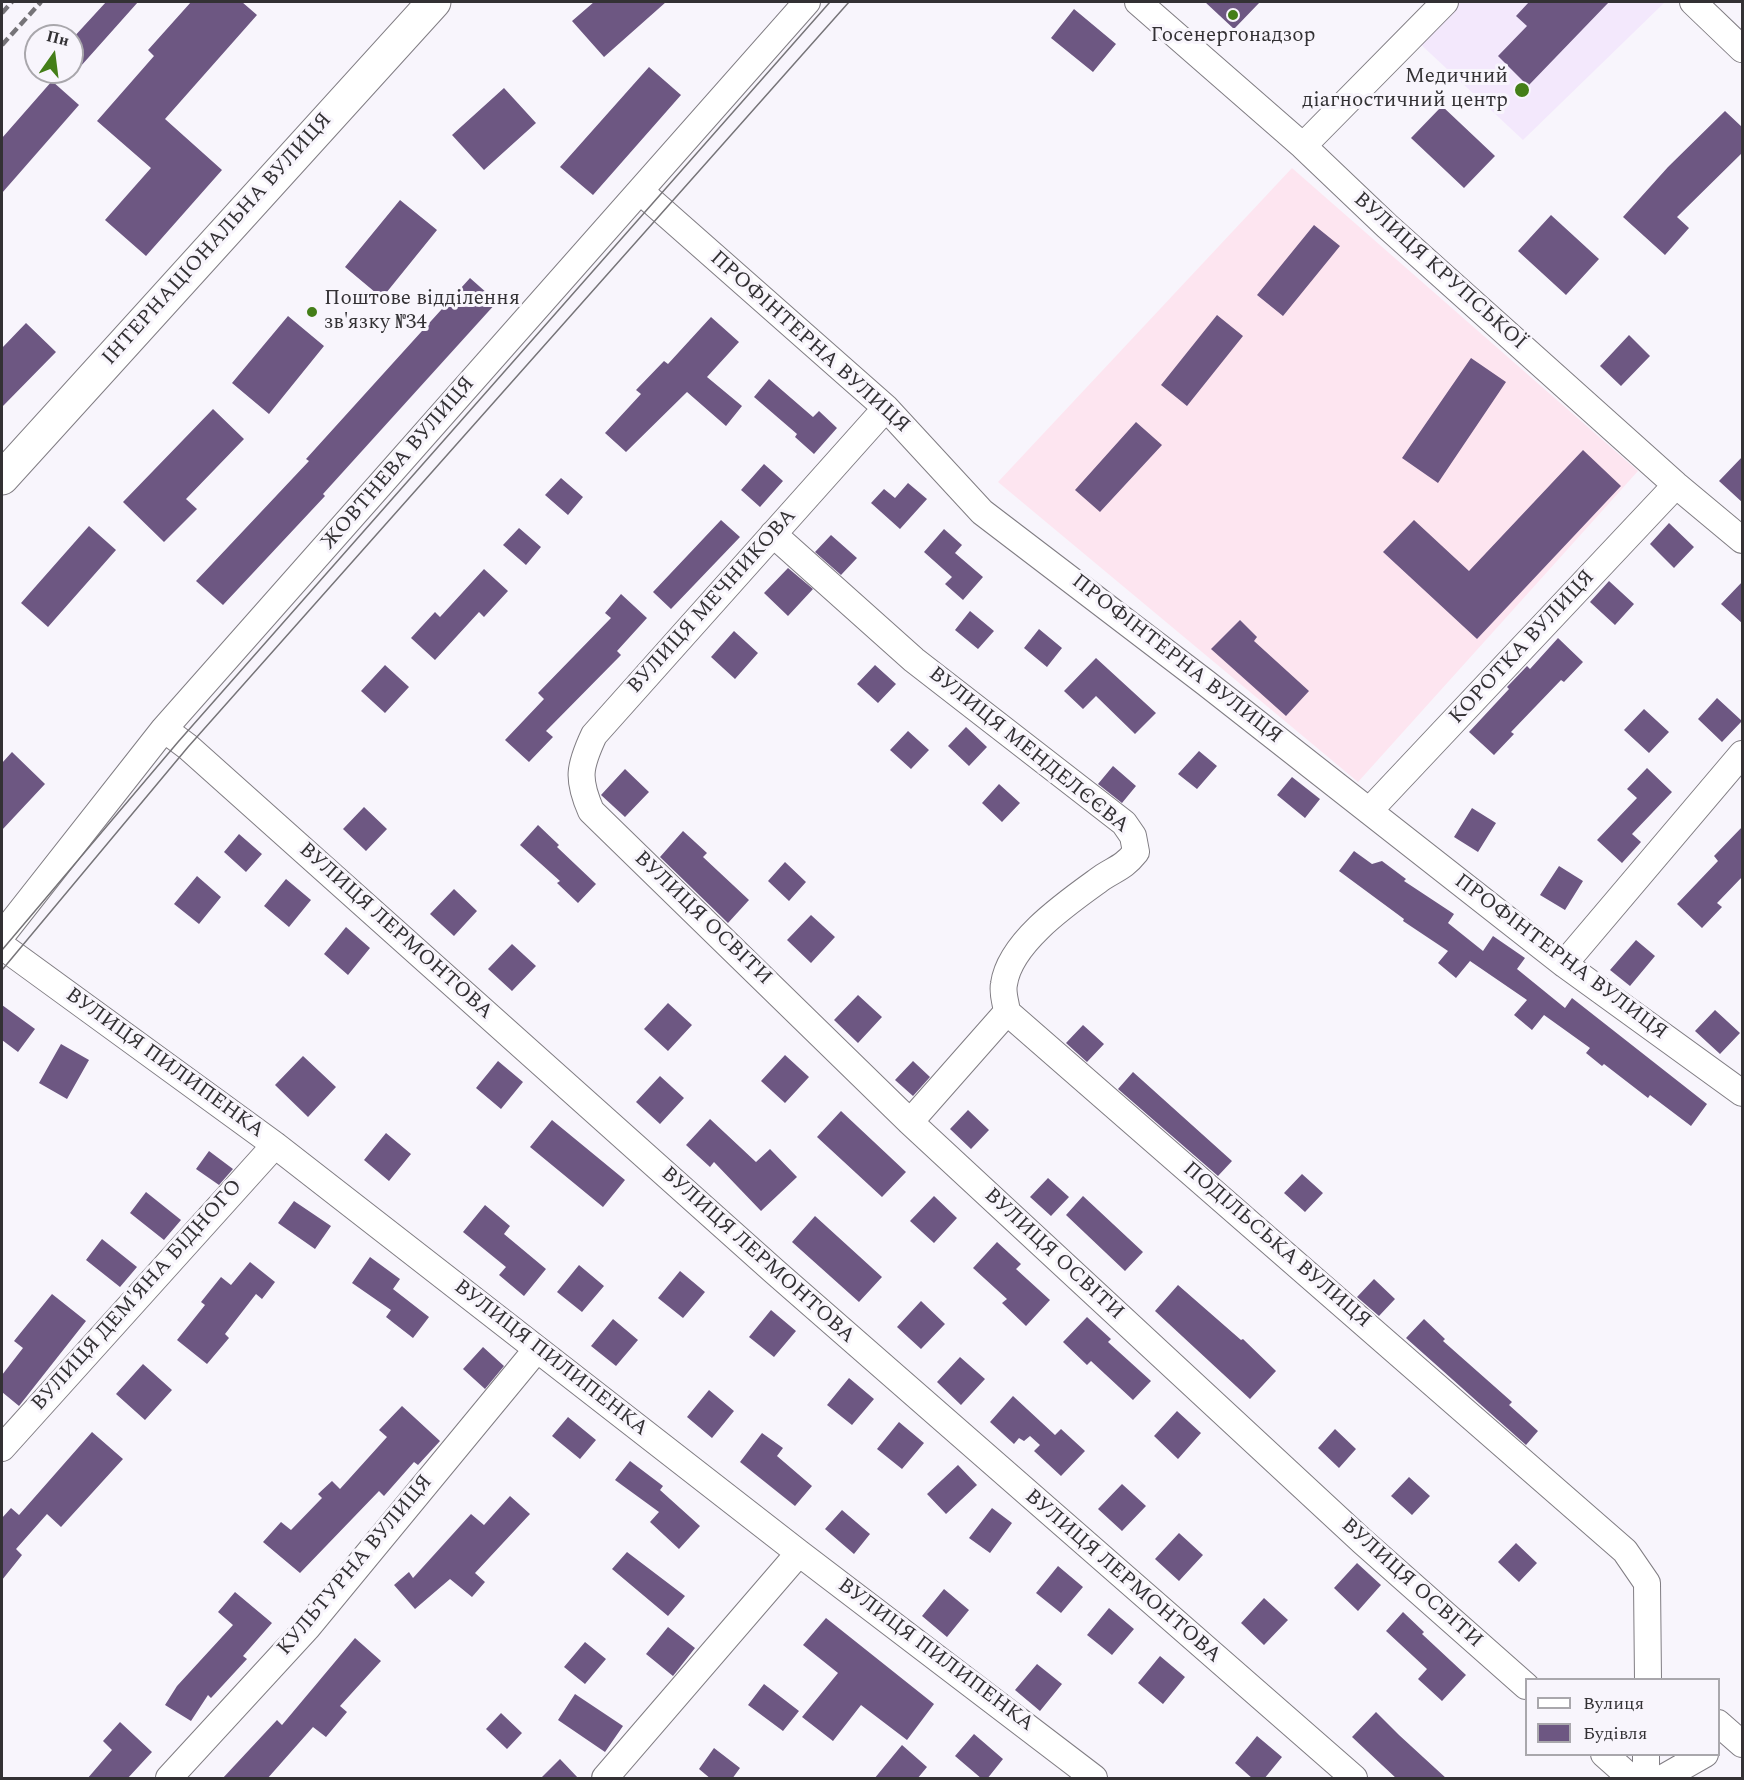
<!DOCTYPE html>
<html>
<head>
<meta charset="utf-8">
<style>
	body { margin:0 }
	#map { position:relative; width:1744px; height:1780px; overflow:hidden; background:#f8f5fc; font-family:Spectral,serif }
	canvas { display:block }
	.frame { position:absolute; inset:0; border:3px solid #333134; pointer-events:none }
	.legend { position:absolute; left:1525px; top:1678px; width:195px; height:78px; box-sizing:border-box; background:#f8f5fc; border:2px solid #a9a7ac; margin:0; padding:8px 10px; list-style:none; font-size:18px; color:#333134 }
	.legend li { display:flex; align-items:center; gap:12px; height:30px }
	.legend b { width:30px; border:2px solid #a9a7ac }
	.north { position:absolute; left:24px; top:24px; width:60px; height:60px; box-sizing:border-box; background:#f8f5fc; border:2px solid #a9a7ac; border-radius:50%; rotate:14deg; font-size:16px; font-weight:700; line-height:24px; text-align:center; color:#333134 }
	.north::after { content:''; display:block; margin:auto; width:21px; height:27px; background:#447e18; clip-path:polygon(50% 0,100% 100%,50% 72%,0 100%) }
</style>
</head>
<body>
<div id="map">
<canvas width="1744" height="1780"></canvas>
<div class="frame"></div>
<ul class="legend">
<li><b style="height:8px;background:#fff"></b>Вулиця</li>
<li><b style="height:16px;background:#6d5782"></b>Будівля</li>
</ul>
<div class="north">Пн</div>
</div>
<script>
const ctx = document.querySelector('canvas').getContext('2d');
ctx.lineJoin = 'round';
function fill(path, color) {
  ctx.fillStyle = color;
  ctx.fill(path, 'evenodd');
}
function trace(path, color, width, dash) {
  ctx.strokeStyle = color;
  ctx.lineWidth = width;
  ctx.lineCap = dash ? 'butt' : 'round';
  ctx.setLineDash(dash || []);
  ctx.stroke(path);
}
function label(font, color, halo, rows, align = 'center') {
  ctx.font = font + ' Spectral,serif';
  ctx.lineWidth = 6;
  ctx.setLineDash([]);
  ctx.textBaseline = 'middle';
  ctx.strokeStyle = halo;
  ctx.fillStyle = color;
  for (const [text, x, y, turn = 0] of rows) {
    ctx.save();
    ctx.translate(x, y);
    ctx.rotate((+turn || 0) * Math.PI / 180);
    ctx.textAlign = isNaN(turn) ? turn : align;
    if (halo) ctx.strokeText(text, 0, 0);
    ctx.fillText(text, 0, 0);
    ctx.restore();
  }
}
fill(new Path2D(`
	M1292,168L1638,471L1358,782L998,482Z`), '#fde5f0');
fill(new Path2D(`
	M1455,2H1665L1523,140L1416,40Z`), '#f3e8fc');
fill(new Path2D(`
	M106,2H138L72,76V39Z
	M191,2H242L257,15L165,119L222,170L146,256L105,220L151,168L97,121L154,56L148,50Z
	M594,2H666L604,57L572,21Z
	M1205,2H1260L1234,29Z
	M1529,2H1609L1528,86L1498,56L1527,26L1516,16Z
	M1074,9L1116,44L1093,72L1051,38Z
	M649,67L681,95L593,195L560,167Z
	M52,81L79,105L2,193V138Z
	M504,88L536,123L484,170L452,135Z
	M1442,106L1495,156L1464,188L1411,138Z
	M1725,111L1743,128V152L1677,217L1689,228L1665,255L1623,217L1668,167Z
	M400,200L437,230L382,298L345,267Z
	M1551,215L1599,259L1566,295L1518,251Z
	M1314,225L1340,246L1283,316L1257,295Z
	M470,278L497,302L323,494L325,496L223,605L196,581L309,461L306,459Z
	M1217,315L1243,336L1187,406L1161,385Z
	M288,316L324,346L269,414L232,383Z
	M711,317L739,342L707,377L742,406L726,426L687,392L626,452L605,433L641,394L636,390L664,361L668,364Z
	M26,323L56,352L2,407V348Z
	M1629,335L1650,356L1621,386L1600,366Z
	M1471,358L1506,382L1438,483L1402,458Z
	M769,379L813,417L819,411L837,428L814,454L795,437L797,434L754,397Z
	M213,409L244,439L186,499L197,509L164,542L123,502Z
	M1136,422L1162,445L1100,512L1075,490Z
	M1583,450L1621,486L1477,639L1383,552L1414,520L1469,571Z
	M1743,456V503L1719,481Z
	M764,464L783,481L760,507L741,490Z
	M561,478L583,497L568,515L545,495Z
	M908,483L927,499L900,529L871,503L884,489L895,498Z
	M721,520L740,537L671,609L653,592Z
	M1669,523L1694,547L1674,568L1650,544Z
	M89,526L116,550L48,627L21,603Z
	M519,528L541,547L526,565L503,545Z
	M944,529L962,545L955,553L983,577L963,600L945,584L952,577L924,552Z
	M831,535L857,558L841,575L815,552Z
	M788,568L813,589L788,616L764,593Z
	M484,569L508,591L484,617L479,612L435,660L411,638L435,612L440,617Z
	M1609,581L1634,604L1615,625L1590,602Z
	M1743,581V624L1721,604Z
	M621,594L647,618L617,651L621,655L546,731L553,737L529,762L505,740L544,699L538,693L611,618L605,613Z
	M970,611L994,631L978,649L955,630Z
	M1240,620L1257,637L1254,641L1309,691L1286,716L1211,649Z
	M1039,629L1062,648L1047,667L1024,648Z
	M734,631L758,653L735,679L711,657Z
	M1558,638L1583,662L1564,682L1561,680L1511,732L1514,734L1494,755L1469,732L1509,689L1507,687L1527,666L1530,669Z
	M1096,658L1156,713L1135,734L1096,696L1083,709L1064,691Z
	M385,665L409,687L385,713L361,691Z
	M875,665L896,684L878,703L857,684Z
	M1717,698L1742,721L1722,742L1698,719Z
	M1644,709L1669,732L1649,753L1624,730Z
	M966,727L987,747L969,766L948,746Z
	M908,731L929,750L911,769L890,750Z
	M1199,751L1217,766L1197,789L1178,774Z
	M12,752L45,784L2,830V763Z
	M1113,766L1136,786L1122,803L1098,784Z
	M1647,768L1672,792L1632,834L1641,842L1622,863L1597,840L1637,798L1627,789Z
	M625,769L649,792L625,817L601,795Z
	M1292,777L1320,799L1305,818L1277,795Z
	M999,784L1020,803L1002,822L982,803Z
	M364,807L387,829L366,851L343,829Z
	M1472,808L1496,823L1478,852L1454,837Z
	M538,825L559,845L557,847L596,884L578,903L557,883L560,881L520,845Z
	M1743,826V876L1717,903L1722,907L1702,928L1677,904L1718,861L1714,856Z
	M683,831L707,853L703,857L749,900L728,923L660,857Z
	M239,834L262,854L246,872L224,852Z
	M1354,851L1372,864L1382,861L1406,879L1404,881L1454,914L1448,923L1483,951L1493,936L1525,958L1517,969L1565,1008L1572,998L1707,1104L1691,1126L1650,1095L1648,1098L1604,1064L1602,1066L1586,1053L1590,1048L1544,1015L1532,1030L1514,1015L1527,1000L1470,961L1456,978L1438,963L1448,951L1403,921L1404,919L1339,871Z
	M785,862L806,882L789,901L768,881Z
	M1559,866L1583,881L1565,910L1540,895Z
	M197,876L221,897L199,924L174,904Z
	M286,879L311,900L289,927L264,906Z
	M454,889L477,911L454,936L430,914Z
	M811,915L835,937L811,963L787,940Z
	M346,927L370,948L348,975L324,954Z
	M1636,940L1655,956L1630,986L1610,970Z
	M512,944L536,966L512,991L488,969Z
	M858,995L882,1017L858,1043L834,1020Z
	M668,1003L692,1025L668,1051L644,1029Z
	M2,1005L35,1029L18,1052L2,1040Z
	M1715,1010L1740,1033L1720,1054L1695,1031Z
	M1083,1025L1104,1044L1087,1062L1066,1043Z
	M61,1044L89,1060L67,1099L39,1083Z
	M785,1055L809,1077L785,1103L761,1081Z
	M303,1056L336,1087L308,1117L275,1085Z
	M498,1061L523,1082L501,1109L476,1088Z
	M913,1061L930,1077L913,1096L895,1080Z
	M1133,1072L1232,1161L1218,1176L1118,1089Z
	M660,1076L684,1098L660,1124L636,1102Z
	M968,1110L989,1130L971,1149L950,1129Z
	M841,1111L906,1172L882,1197L817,1137Z
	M710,1119L756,1162L770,1149L797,1177L761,1211L714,1162L710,1167L686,1145Z
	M552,1120L625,1180L603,1207L530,1147Z
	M386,1133L411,1154L389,1181L364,1160Z
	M209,1151L233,1169L219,1185L196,1169Z
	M1302,1174L1323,1193L1305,1212L1284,1193Z
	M1048,1178L1069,1197L1051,1216L1030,1197Z
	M146,1192L181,1220L164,1240L130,1213Z
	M934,1196L957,1218L934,1243L910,1221Z
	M1083,1196L1143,1252L1125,1271L1066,1215Z
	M294,1201L331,1226L315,1249L278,1223Z
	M485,1205L510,1226L504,1234L546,1269L524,1296L499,1275L506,1267L463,1232Z
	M815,1216L882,1277L859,1302L792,1242Z
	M102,1239L137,1267L120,1287L86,1260Z
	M997,1242L1021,1264L1016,1269L1050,1300L1026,1326L1002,1303L1007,1299L973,1268Z
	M370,1257L400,1279L393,1289L429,1317L413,1338L386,1317L391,1310L352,1283Z
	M250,1262L275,1282L262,1299L256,1294L225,1334L229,1338L207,1364L177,1340L205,1305L201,1302L221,1277L231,1285Z
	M579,1265L604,1286L582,1312L557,1292Z
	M680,1271L705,1292L683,1318L658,1298Z
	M1374,1279L1395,1299L1379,1316L1357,1297Z
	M1178,1285L1241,1340L1243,1339L1276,1371L1250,1399L1155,1311Z
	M52,1294L86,1321L19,1406L2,1392V1375L23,1348L14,1341Z
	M921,1301L945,1324L921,1349L897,1327Z
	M771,1310L796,1331L774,1357L749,1337Z
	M1087,1317L1111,1339L1108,1342L1151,1381L1133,1400L1091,1361L1087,1365L1063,1342Z
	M613,1319L638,1340L616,1366L591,1346Z
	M1424,1319L1445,1339L1443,1341L1512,1402L1509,1405L1538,1431L1526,1445L1406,1338Z
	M483,1347L504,1366L485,1389L463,1369Z
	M960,1357L985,1379L961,1405L937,1382Z
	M143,1364L172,1390L145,1420L116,1394Z
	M849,1378L874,1399L852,1425L827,1405Z
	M709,1390L734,1411L712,1438L687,1417Z
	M1013,1396L1055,1435L1061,1429L1085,1451L1061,1476L1034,1451L1040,1445L1030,1436L1024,1441L1019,1438L1014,1444L990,1422Z
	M402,1406L440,1441L418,1465L414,1462L384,1496L379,1491L300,1573L263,1542L281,1522L291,1530L322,1498L318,1494L332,1481L340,1489L387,1437L379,1430Z
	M1177,1411L1201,1433L1178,1459L1154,1436Z
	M568,1417L596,1440L580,1459L552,1436Z
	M899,1422L924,1443L902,1469L877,1449Z
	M1335,1429L1356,1449L1339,1468L1318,1448Z
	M92,1432L123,1459L61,1527L47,1514L16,1549L22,1555L2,1580V1518L11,1508L19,1515Z
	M762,1433L783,1448L777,1456L812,1486L795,1506L740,1462Z
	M630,1461L663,1486L660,1490L700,1526L679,1549L650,1522L659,1512L615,1480Z
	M958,1465L977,1485L946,1514L927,1494Z
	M1409,1477L1430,1496L1412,1515L1391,1496Z
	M1122,1484L1146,1506L1122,1531L1098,1509Z
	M510,1496L530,1514L475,1573L485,1582L472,1597L450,1579L415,1609L394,1585L409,1572L413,1578L471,1514L484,1525Z
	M992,1508L1012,1523L990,1553L969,1538Z
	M842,1510L870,1534L854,1554L825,1529Z
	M1179,1533L1203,1555L1179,1581L1155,1559Z
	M1516,1543L1537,1563L1519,1582L1498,1562Z
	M627,1552L685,1596L668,1616L612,1569Z
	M1357,1563L1381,1585L1358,1611L1334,1588Z
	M1058,1566L1083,1587L1061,1613L1036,1593Z
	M944,1589L969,1610L947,1637L922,1616Z
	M235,1592L272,1623L243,1656L247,1659L211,1698L208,1695L191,1721L165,1705L177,1686L233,1625L218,1612Z
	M1264,1598L1288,1620L1264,1645L1241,1623Z
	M1109,1608L1134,1629L1112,1655L1087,1635Z
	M1403,1612L1424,1632L1422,1634L1466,1675L1442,1701L1418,1679L1427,1669L1386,1631Z
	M826,1618L934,1704L907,1740L861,1705L833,1741L802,1717L838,1673L803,1645Z
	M668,1627L695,1648L673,1676L646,1654Z
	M355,1638L381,1661L340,1706L347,1712L326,1737L313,1727L267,1779H222L277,1720L282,1725Z
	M585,1642L606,1659L585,1684L564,1667Z
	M1160,1656L1185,1677L1163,1704L1138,1683Z
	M1037,1664L1062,1684L1040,1711L1015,1690Z
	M764,1684L799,1711L783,1731L748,1705Z
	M575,1694L623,1726L605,1752L558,1720Z
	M1376,1712L1399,1735L1447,1779H1397L1352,1737Z
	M501,1713L522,1733L507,1749L486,1729Z
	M120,1722L152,1752L127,1779H87L112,1750L103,1741Z
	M974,1734L1003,1759L987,1779H982L955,1756Z
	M1257,1736L1282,1757L1264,1779H1253L1235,1763Z
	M902,1745L927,1767L917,1779H874Z
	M714,1748L740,1768L732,1779H711L699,1769Z
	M560,1759L579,1779H540Z`), '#6d5782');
const street = new Path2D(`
	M1138,2L1303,146L1387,226L1676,485L1742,540
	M1693,2L1742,49
	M1303,146L1445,2
	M640,191L886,408L982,512L1206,683L1564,964L1742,1093
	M886,408L594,735C579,767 577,779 591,811L910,1122L1362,1541L1526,1686
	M773,534L914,660L1124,823L1133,836L1136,852C1124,867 1117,868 1103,877C1070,901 1010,941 1004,984C1002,993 1006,1003 1007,1012
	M164,729L188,747L774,1271L1354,1778
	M1369,811L1676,485
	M2,935L164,729L807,2
	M2,946L275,1145L799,1553L1094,1778
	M1564,964L1742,754
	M910,1122L1007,1012L1625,1551L1647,1583L1648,1680
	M2,1448L275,1145
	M1718,1723L1742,1744
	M1604,1754L1631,1778
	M169,1778L307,1628L537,1349
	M605,1778L799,1553
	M1646,1778V1754
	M1663,1778L1705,1754`);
const secondary = new Path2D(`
	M2,478L434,2`);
trace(street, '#807d83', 28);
trace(secondary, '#807d83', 35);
trace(street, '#fff', 26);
trace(secondary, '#fff', 33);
trace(new Path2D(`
	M2,950L178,742L830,2
	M2,970L188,747L849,2`), '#767478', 1.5);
trace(new Path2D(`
	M2,13L12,2
	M2,45L41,2`), '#767478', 4.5, [9, 4.5]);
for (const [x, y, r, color] of [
	[1233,15,6,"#447e18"],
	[1522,90,8,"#447e18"],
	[312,312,6,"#447e18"]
]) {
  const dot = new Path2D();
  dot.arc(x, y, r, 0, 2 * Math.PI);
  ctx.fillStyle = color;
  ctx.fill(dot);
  trace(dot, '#f8f5fc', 2);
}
label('21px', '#333134', '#f8f5fc', [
	["Госенергонадзор",1233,37],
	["Медичний",1508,78,"right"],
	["діагностичний центр",1508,102,"right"],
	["Поштове відділення",324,300,"left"],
	["зв'язку №34",324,324,"left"]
]);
label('21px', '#333134', '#f8f5fc', [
	["ІНТЕРНАЦІОНАЛЬНА ВУЛИЦЯ",218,240,-48],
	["ВУЛИЦЯ КРУПСЬКОЇ",1439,272,42],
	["ПРОФІНТЕРНА ВУЛИЦЯ",809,343,42],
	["ЖОВТНЕВА ВУЛИЦЯ",399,464,-49],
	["ВУЛИЦЯ МЕЧНИКОВА",713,602,-48],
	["КОРОТКА ВУЛИЦЯ",1523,648,-47],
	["ПРОФІНТЕРНА ВУЛИЦЯ",1176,660,38],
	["ВУЛИЦЯ МЕНДЕЛЄЄВА",1028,751,39],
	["ВУЛИЦЯ ОСВІТИ",702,919,44],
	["ВУЛИЦЯ ЛЕРМОНТОВА",395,932,42],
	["ПРОФІНТЕРНА ВУЛИЦЯ",1560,958,37],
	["ВУЛИЦЯ ПИЛИПЕНКА",164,1064,36],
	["ПОДІЛЬСЬКА ВУЛИЦЯ",1276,1246,41],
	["ВУЛИЦЯ ОСВІТИ",1053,1255,43],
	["ВУЛИЦЯ ЛЕРМОНТОВА",757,1256,42],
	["ВУЛИЦЯ ДЕМ'ЯНА БІДНОГО",138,1296,-48],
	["ВУЛИЦЯ ПИЛИПЕНКА",550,1359,38],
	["КУЛЬТУРНА ВУЛИЦЯ",356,1566,-50],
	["ВУЛИЦЯ ЛЕРМОНТОВА",1122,1577,41],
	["ВУЛИЦЯ ОСВІТИ",1411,1584,42],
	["ВУЛИЦЯ ПИЛИПЕНКА",935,1656,37]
]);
</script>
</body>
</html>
